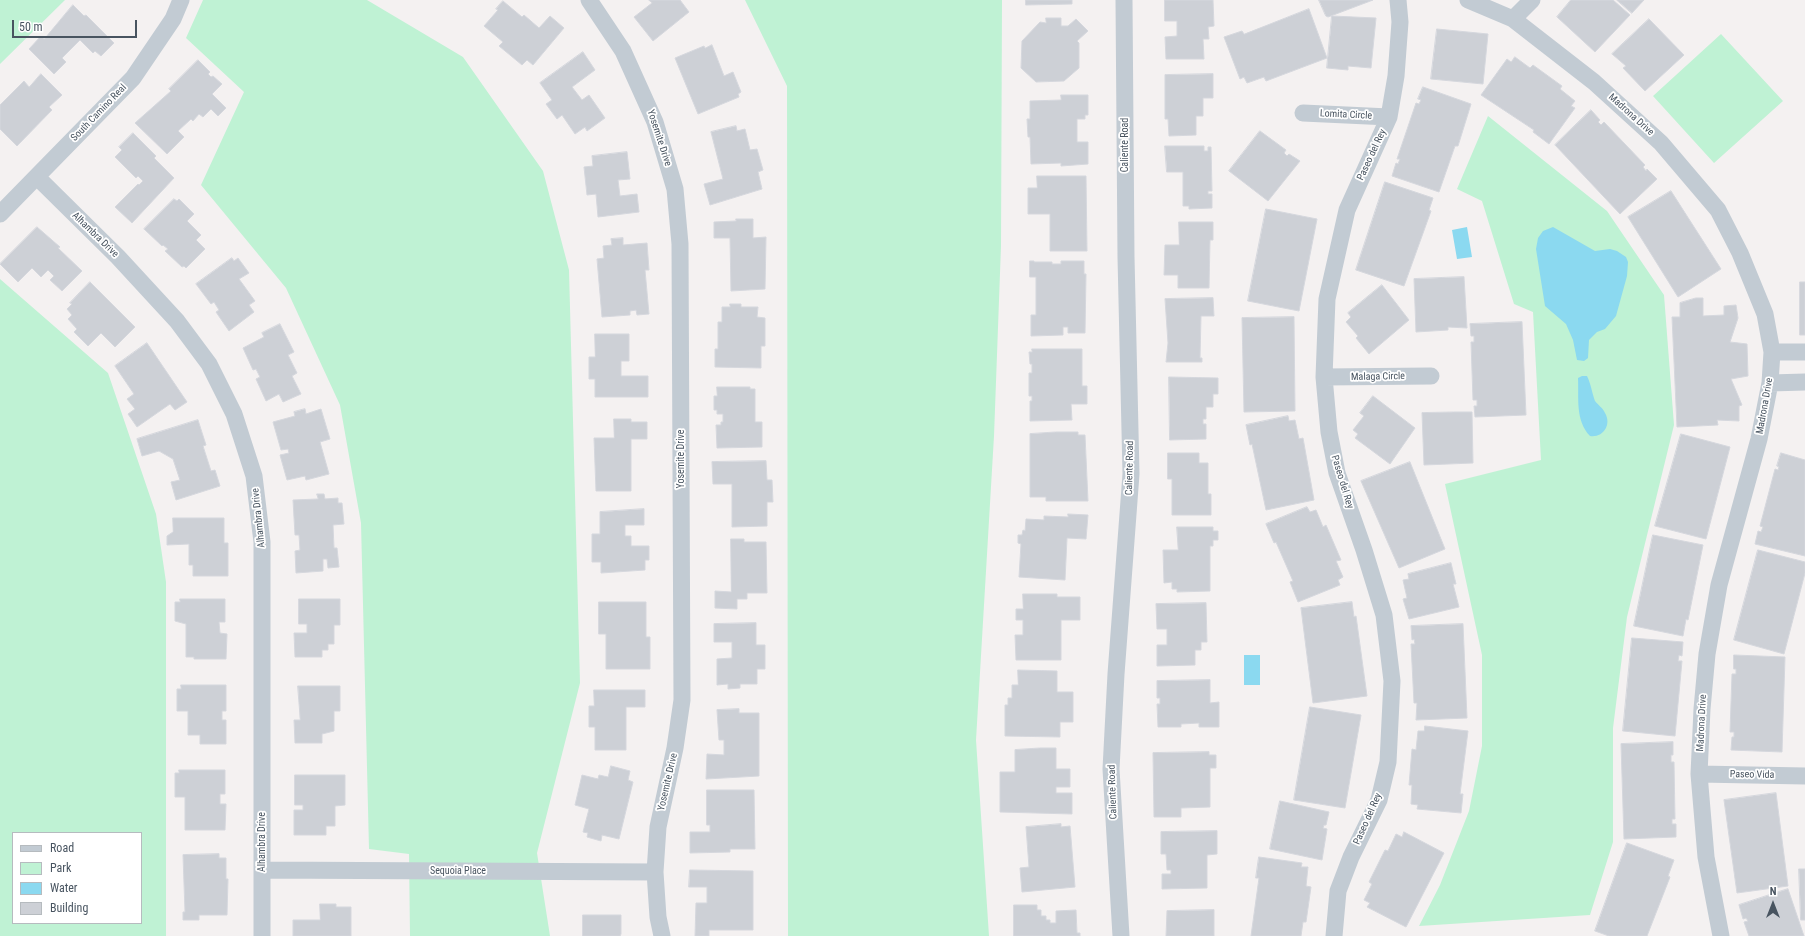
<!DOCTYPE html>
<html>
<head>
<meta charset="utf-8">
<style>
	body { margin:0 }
	#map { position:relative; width:1805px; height:936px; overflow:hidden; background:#f4f1f1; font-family:"Roboto Condensed",sans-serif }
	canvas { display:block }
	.legend { position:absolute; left:12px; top:832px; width:130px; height:92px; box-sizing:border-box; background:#fff; border:1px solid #b6bbbf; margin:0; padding:5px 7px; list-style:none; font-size:12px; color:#485460 }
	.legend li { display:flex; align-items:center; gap:8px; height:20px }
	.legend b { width:20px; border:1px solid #b6bbbf }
	.north { position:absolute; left:1753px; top:884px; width:40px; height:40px; -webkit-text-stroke:3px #fff; paint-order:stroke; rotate:0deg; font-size:11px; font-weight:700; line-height:16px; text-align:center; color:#485460 }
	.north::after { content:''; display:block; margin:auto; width:14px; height:18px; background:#485460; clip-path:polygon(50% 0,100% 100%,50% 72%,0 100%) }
	.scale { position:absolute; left:12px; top:20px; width:125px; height:18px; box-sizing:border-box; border:2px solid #485460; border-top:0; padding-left:5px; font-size:12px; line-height:14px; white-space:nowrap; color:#485460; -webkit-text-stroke:3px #fff; paint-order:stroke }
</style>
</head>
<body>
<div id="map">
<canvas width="1805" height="936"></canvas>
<ul class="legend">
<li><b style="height:5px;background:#c2cbd3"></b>Road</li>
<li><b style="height:11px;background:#bff2d4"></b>Park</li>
<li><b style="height:11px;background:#8bd9f0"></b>Water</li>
<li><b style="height:11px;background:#cdd0d6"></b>Building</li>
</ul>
<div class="north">N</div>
<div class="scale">50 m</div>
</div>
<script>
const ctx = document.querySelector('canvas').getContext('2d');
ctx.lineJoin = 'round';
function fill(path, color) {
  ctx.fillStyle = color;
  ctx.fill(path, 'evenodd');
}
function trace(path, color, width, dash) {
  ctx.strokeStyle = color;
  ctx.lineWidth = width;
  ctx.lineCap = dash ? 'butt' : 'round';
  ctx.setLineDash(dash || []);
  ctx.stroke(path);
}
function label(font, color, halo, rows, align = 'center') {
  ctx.font = font + ' "Roboto Condensed",sans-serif';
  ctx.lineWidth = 3.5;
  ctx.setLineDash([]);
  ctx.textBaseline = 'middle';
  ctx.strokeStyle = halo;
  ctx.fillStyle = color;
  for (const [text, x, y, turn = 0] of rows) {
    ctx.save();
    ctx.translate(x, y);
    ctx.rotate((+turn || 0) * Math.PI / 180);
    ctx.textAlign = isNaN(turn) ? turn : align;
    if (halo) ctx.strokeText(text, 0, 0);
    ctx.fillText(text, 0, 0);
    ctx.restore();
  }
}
fill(new Path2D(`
	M0,0H65L0,64Z
	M203,0H367L463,57L543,171L569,270L580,683L537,853L550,936H410L409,854L369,849L361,523L340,405L286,288L201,185L244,92L186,38Z
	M745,0H1002L1001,246L994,436L976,740L989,936H788L787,86Z
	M1721,34L1783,101L1714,163L1653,96Z
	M1488,116L1607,211L1664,295L1674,425L1627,617L1613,728V842L1590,915L1419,926L1440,885L1469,811L1482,746V655L1445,484L1541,460L1533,312L1514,304L1482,201L1457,189Z
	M0,279L108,373L156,514L166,582V936H0ZM13,833H141V923H13Z`), '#bff2d4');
fill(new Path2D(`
	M1467,227L1472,257L1457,259L1452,230Z
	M1553,227L1595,251L1610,249L1617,251L1626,257L1628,262L1627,276L1616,316L1605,329L1597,332L1589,340L1588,358L1584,361L1577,360L1573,340L1566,324L1545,306L1536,249L1538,238L1543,231Z
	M1582,376H1587C1591,384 1592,393 1595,401C1598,405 1603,408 1605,413C1612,425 1603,438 1590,436C1575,420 1579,398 1578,378Z
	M1244,655H1260V685H1244Z`), '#8bd9f0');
const building = new Path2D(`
	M649,0H680L689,12L653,41L634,17L652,3Z
	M1026,0H1072V4L1026,5Z
	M1165,0H1213L1214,26L1208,27L1209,39H1203L1204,59H1166L1165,37L1177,36V21H1165Z
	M1319,0H1373L1328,17L1326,16Z
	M1571,0H1613L1630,15L1595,52L1557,17Z
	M1617,0H1644L1632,13Z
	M503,1L522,17L524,15L539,28L550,16L564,28L533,65L527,60L522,65L499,46L503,42L484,26L498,10L496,9Z
	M73,5L84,16L86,15L114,43L101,56L95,51L93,53L80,40L62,58L66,62L54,74L29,49L41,36L44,39Z
	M1309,9L1327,58L1266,81L1264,77L1247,83L1244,77L1240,79L1224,37L1242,31L1244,34Z
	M1332,16L1376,18L1371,68L1348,66V70L1327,68Z
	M1046,18H1061V26H1068L1076,19L1088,31L1077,41L1079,43V68L1064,81L1036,82L1021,68L1022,41L1040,22L1046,23Z
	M1649,19L1684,55L1645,91L1623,68L1626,66L1612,54Z
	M1437,29L1488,34L1483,84L1431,79Z
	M712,45L724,76L733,72L741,92L738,94L739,97L698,114L675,58L704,46L705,48Z
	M583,52L595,70L572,87L582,100L589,95L605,118L587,131L585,127L575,134L562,115L557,119L546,104L552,100L540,83Z
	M1515,57L1530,68L1533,65L1562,86L1560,89L1575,101L1571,106L1575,108L1549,144L1533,132L1534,130L1481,95L1507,59L1511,62Z
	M198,60L210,72L208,74L211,77L213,76L222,84L212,94L226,108L218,116L211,109L203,117L199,114L193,121L191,119L178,131L184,137L167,154L135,123L171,91L169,89Z
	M41,74L62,95L49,107L52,110L17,146L0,129V105L24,81L29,87Z
	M1213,74V98H1203V116H1196V135L1169,136L1168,119H1165V75Z
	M1423,87L1471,104L1458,146H1455L1439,192L1392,176L1396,163L1398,164L1400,159H1397L1416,103L1419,104L1421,100L1418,99Z
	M1061,95H1088V115H1085V119H1077V142H1088V164L1061,166V163L1031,164L1030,137H1028L1027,119H1030V101L1061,100Z
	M1591,110L1600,120L1598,122L1601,125L1604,122L1645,165L1643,167L1646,171L1647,169L1657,179L1620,214L1555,145Z
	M736,126L737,131L745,129L750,150L757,149L763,170L758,172L762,189L710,205L704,184L723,179L711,132Z
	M1260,131L1286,150L1284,153L1287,156L1289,154L1300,161L1268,201L1229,171Z
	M133,133L156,156L154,158L174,178L132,223L115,207L138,184L139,185L143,181L138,176L136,178L115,157L122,150L119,147Z
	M1165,146H1204V151H1208V147H1211L1212,191H1208V194H1212V208L1189,209V206H1183V172H1167Z
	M627,152L630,179L618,180L620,196L637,194L639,212L598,217L596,194L587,195L584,167L593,166L592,156Z
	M1037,176H1086L1087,251H1050V214H1028V188H1037Z
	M1385,182L1433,198L1429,210L1431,211L1404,286L1356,270Z
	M1671,191L1721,269L1678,297L1628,217Z
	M174,199L177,201L179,199L194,214L187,221L201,235L196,240L205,249L186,268L184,266L182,267L165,251L168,249L163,245L162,246L144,229Z
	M1266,209L1317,219L1299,311L1248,301Z
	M736,219H753V238L766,237L765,289L731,291L730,238H714V222L736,221Z
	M1179,222H1213V240H1210L1209,288H1178V275H1164L1165,245H1179Z
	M37,227L60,247L58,248L82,271L62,291L50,280L54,276L48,270L41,277L32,268L18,282L0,264Z
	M623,238V245L647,243L649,270H645L649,314L637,315L636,310L630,311V315L602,317L597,259L604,258L603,246L612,245L611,239Z
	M232,258L234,261L238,258L249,273L239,279L255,301L249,305L254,312L229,331L216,312L219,310L214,302L211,304L196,284Z
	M1030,261H1034V262H1052V264H1061V261H1084V274H1086L1085,333H1068V327H1063V335L1031,336V315H1036V277H1030Z
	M1464,277L1467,328L1448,327V330L1416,332L1414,279Z
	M90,282L135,327L115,347L101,333L88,346L74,332L77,329L68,319L72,315L67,309L72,304L70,303Z
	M1800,282H1805V335H1800Z
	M1382,285L1409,320L1369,354L1356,338L1358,336L1346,322L1351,317L1348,313Z
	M1213,298L1214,316H1201L1200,358H1202V362H1166L1168,343L1165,299Z
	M1696,298H1703V316L1724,315V306L1736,305L1738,318L1730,342L1747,344L1748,376L1731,379L1742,405L1739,406V421L1717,420L1718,425L1677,427L1672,317H1680V303Z
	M730,304H741V307H758L757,317L765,318V346H761V368L715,367V349H718V322H722V307H730Z
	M1294,317L1295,411L1244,412L1242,318Z
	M1522,322L1526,415L1475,417L1474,406H1477V400H1473L1471,342H1474V336H1471L1470,324Z
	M280,324L294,352L288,355L297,373L292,376L301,394L283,402L279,394L266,401L256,379L260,377L256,369L253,370L243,348L264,337L262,333Z
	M595,334H629V361H621V376H648V397H595V379H589V357H595Z
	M147,343L187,402L175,410L170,404L137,427L128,414L135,409L127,399L134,394L115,366Z
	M1032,349H1082V386H1087V404H1071L1072,420L1030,421V401H1032V396H1029V373H1032V364H1030L1029,352H1032Z
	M1169,377L1218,378V394H1213V407H1206V419H1203V424H1206V439L1170,440Z
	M717,387H750V389H755V422H762V447L717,448L716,425H721V422H723V414H717V410H714V396H717Z
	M1373,396L1415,428L1390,464L1355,438L1358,434L1353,430L1364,416L1360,413Z
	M305,409L306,414L321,409L330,439L320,442L329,474L306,480L305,476L287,480L280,455L289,453L288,449L281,450L273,422L295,416L294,412Z
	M1454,412H1472L1473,463L1424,465L1422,413Z
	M1288,416L1289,421L1295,420L1299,439L1303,438L1314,500L1266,510L1252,444L1250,445L1246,425Z
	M614,419H631V422H647V439H631V491H596L594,438H614Z
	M198,420L206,445L203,446L211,471L215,470L220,486L176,500L171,482L180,480L173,459L159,451L142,456L137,439Z
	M1056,432H1078V435H1085L1088,501H1046V497H1030V434Z
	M1681,434L1730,447L1706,539L1655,526Z
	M1168,453H1199V463H1208V494H1211V515H1172V479H1168Z
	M1781,453L1805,460V556L1755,544L1758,531L1761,532L1763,527L1760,526L1775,469L1778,470L1779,467L1777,466Z
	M766,461L767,480H772L773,502H767V526L732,527V484H713L712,462Z
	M1410,462L1445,549L1399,568L1361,481Z
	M317,494H324L325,499L338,498V503H342L344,524L333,525L334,548H337L339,567L328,568L327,559H323V571L296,573L295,551L300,550L299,535H295L293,500L318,499Z
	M1307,507L1310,512L1316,510L1323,527L1326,525L1341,560L1336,561L1343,577L1338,580L1340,585L1298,602L1290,582L1293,581L1276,542L1274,543L1266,524Z
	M644,509V525H625V536H631V546H649V560H645V570L601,573V562H592V534H600V512Z
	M1068,514L1088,515L1086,539L1067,538L1065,580L1019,577L1021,544L1018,543V535H1022L1023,530L1025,531L1026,519L1044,520V516L1068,517Z
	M173,518H224V543H228V576H193V565H189V544L167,545V536L173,532Z
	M1177,527H1213V531H1218V540H1213V546H1210V591L1177,592V589H1172V582L1164,583L1163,550H1178Z
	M1653,535L1703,545L1688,620L1686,619L1683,636L1634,626Z
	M731,539H744V542H766L767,593H747V599H737V609L715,608V591L731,592Z
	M1758,550L1805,562V573L1784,654L1734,640Z
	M1451,563L1456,584H1453L1459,607L1409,619L1403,599L1407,598L1403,580L1409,579L1408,574Z
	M1023,594H1057V597H1080V620H1061V660H1016L1015,635H1023V620H1016V609H1023Z
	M180,599H225V622H219L220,633L227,634L226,659H194V657H186V624L175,621V602H180Z
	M299,599H340V625H334V644H328V650H322V657H295L294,633H307V624H299Z
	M599,602H646V637H650V669H606V634H599Z
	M1352,602L1354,617L1356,616L1367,696L1313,703L1301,608Z
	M1206,603L1207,642H1201V650H1195V665L1157,666V645H1167V629H1157L1156,604Z
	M756,623V645H765V669H757V684H740V688L728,689V684L717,685V659L732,658V642H714V624Z
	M1463,624L1467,718L1416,720L1417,703H1414L1411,644H1415L1414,639L1412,640L1411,626Z
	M1632,638L1683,642L1682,656L1679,655L1678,661H1682L1675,736L1623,731Z
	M1734,655L1785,657L1782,752L1731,750L1732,737H1734V732H1730L1732,674H1736V669H1734Z
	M1018,670L1057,671V692H1073V722H1060V737L1005,736V705H1008V698H1012V685H1018Z
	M1210,680V703L1219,702V727H1199V723L1181,724V727H1158L1157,704H1160V698H1157V681Z
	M181,685H226V711H222V720H226V744H200V735H188V711H177V689H181Z
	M298,686H340V711H334V731L322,734V743H295L294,720H300Z
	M594,690H645V707H626V750H595V727H589V706H594Z
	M1310,707L1361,715L1345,808L1294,800Z
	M739,709V713H759V776L706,779L707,754L724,755V740H719L717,710Z
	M1425,726L1468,731L1460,794H1463L1461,813L1417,809L1418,805L1411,804L1412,785H1409L1412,749L1416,750L1418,731H1424Z
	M1673,742V755H1671V762H1674L1675,819H1672V824H1676V837L1624,839L1621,744Z
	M1040,748H1056V769H1070V787H1056V793H1072V814L1000,812V772H1015V750Z
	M1209,752V755H1216V768H1210V807L1181,808V817H1154L1153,753Z
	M611,766L630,771L628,780L633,782L619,839L602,835L601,841L587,837L588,833L583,832L589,809L575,805L582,775L598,779L599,775L608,777Z
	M179,770H225V794H220V804H226L225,830H185V797H175V773H179Z
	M295,775H345V805L335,806V826H326V835H294V810H303V805H295Z
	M707,790H754L755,849H730V852L690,853V832H710V825H707Z
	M1776,793L1788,886L1737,893L1724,800Z
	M1280,801L1329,812L1326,825H1324L1323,828L1327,829L1322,860L1270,849Z
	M1061,824V827L1070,826L1075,887L1022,892L1020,868L1029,867L1026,827Z
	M1217,831V854L1207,855V888L1162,889V874H1171V870H1167L1166,854H1161V832Z
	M1404,832L1444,853L1406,927L1367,907L1370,903L1364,900L1372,884L1369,882L1385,850L1388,851L1396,834L1402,837Z
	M1627,843L1674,860L1668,876L1670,877L1647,936H1609L1595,931Z
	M219,854V858H226V879H228L227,915H199V920H183V912H185L183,855Z
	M1259,857L1302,863L1301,867H1308L1306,886L1311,887L1306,922H1303L1301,936H1251L1259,878H1256Z
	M1799,869H1805V920H1801Z
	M690,870L753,871V930H709V936H695L696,903H707V887H689Z
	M1788,889L1804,936H1749L1744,922L1748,921L1746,918L1743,919L1739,905Z
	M320,904H336V907H351V936H293V920H320Z
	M1014,905H1037V910H1041V916H1046V920H1050V923H1056V911L1076,910L1077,933H1080V936H1014Z
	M1214,910V936H1166L1167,911Z
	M583,915H621V934L620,936H583Z`);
fill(building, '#cdd0d6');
trace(building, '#d5d7dd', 1);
trace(new Path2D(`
	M589,0L623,51L655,122L675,189L680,244L682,700L675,748L658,827L655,872L658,917L662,936
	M1468,0L1513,19L1594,82L1661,143L1718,210L1740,253L1765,314L1772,352L1770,383L1759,439L1719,585L1707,654L1702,709L1699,774L1706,857L1721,936
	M1513,19L1532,0
	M1303,113L1389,117
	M37,177L118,257L177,321L209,364L234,414L254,476L262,542V936
	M0,214L133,78L173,19L181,0
	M1772,352H1805
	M1324,377L1431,376
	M1770,383L1805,382
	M1699,774L1805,776
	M262,870L655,872
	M1121,936L1111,769L1116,674L1131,474L1126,257L1124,0
	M1334,936L1338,891L1351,857L1379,800L1388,762L1392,681L1384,615L1364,550L1337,473L1329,432L1324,377L1327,299L1347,210L1389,117L1396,76L1400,22L1398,0`), '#c2cbd3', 17);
label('10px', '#485460', '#fff', [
	["South Camino Real",99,113,-46],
	["Lomita Circle",1346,115,3],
	["Madrona Drive",1631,115,42],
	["Yosemite Drive",659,138,72],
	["Caliente Road",1125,145,-90],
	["Paseo del Rey",1372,155,-65],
	["Alhambra Drive",95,235,44],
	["Malaga Circle",1378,377,-1],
	["Madrona Drive",1765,406,-80],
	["Yosemite Drive",681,459,-90],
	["Caliente Road",1130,468,-89],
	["Paseo del Rey",1342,482,73],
	["Alhambra Drive",259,518,-96],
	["Madrona Drive",1702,723,-87],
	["Paseo Vida",1752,775,1],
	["Yosemite Drive",668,782,-77],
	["Caliente Road",1113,792,-92],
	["Paseo del Rey",1368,819,-66],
	["Alhambra Drive",262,842,-90],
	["Sequoia Place",458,871]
]);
</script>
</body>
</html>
